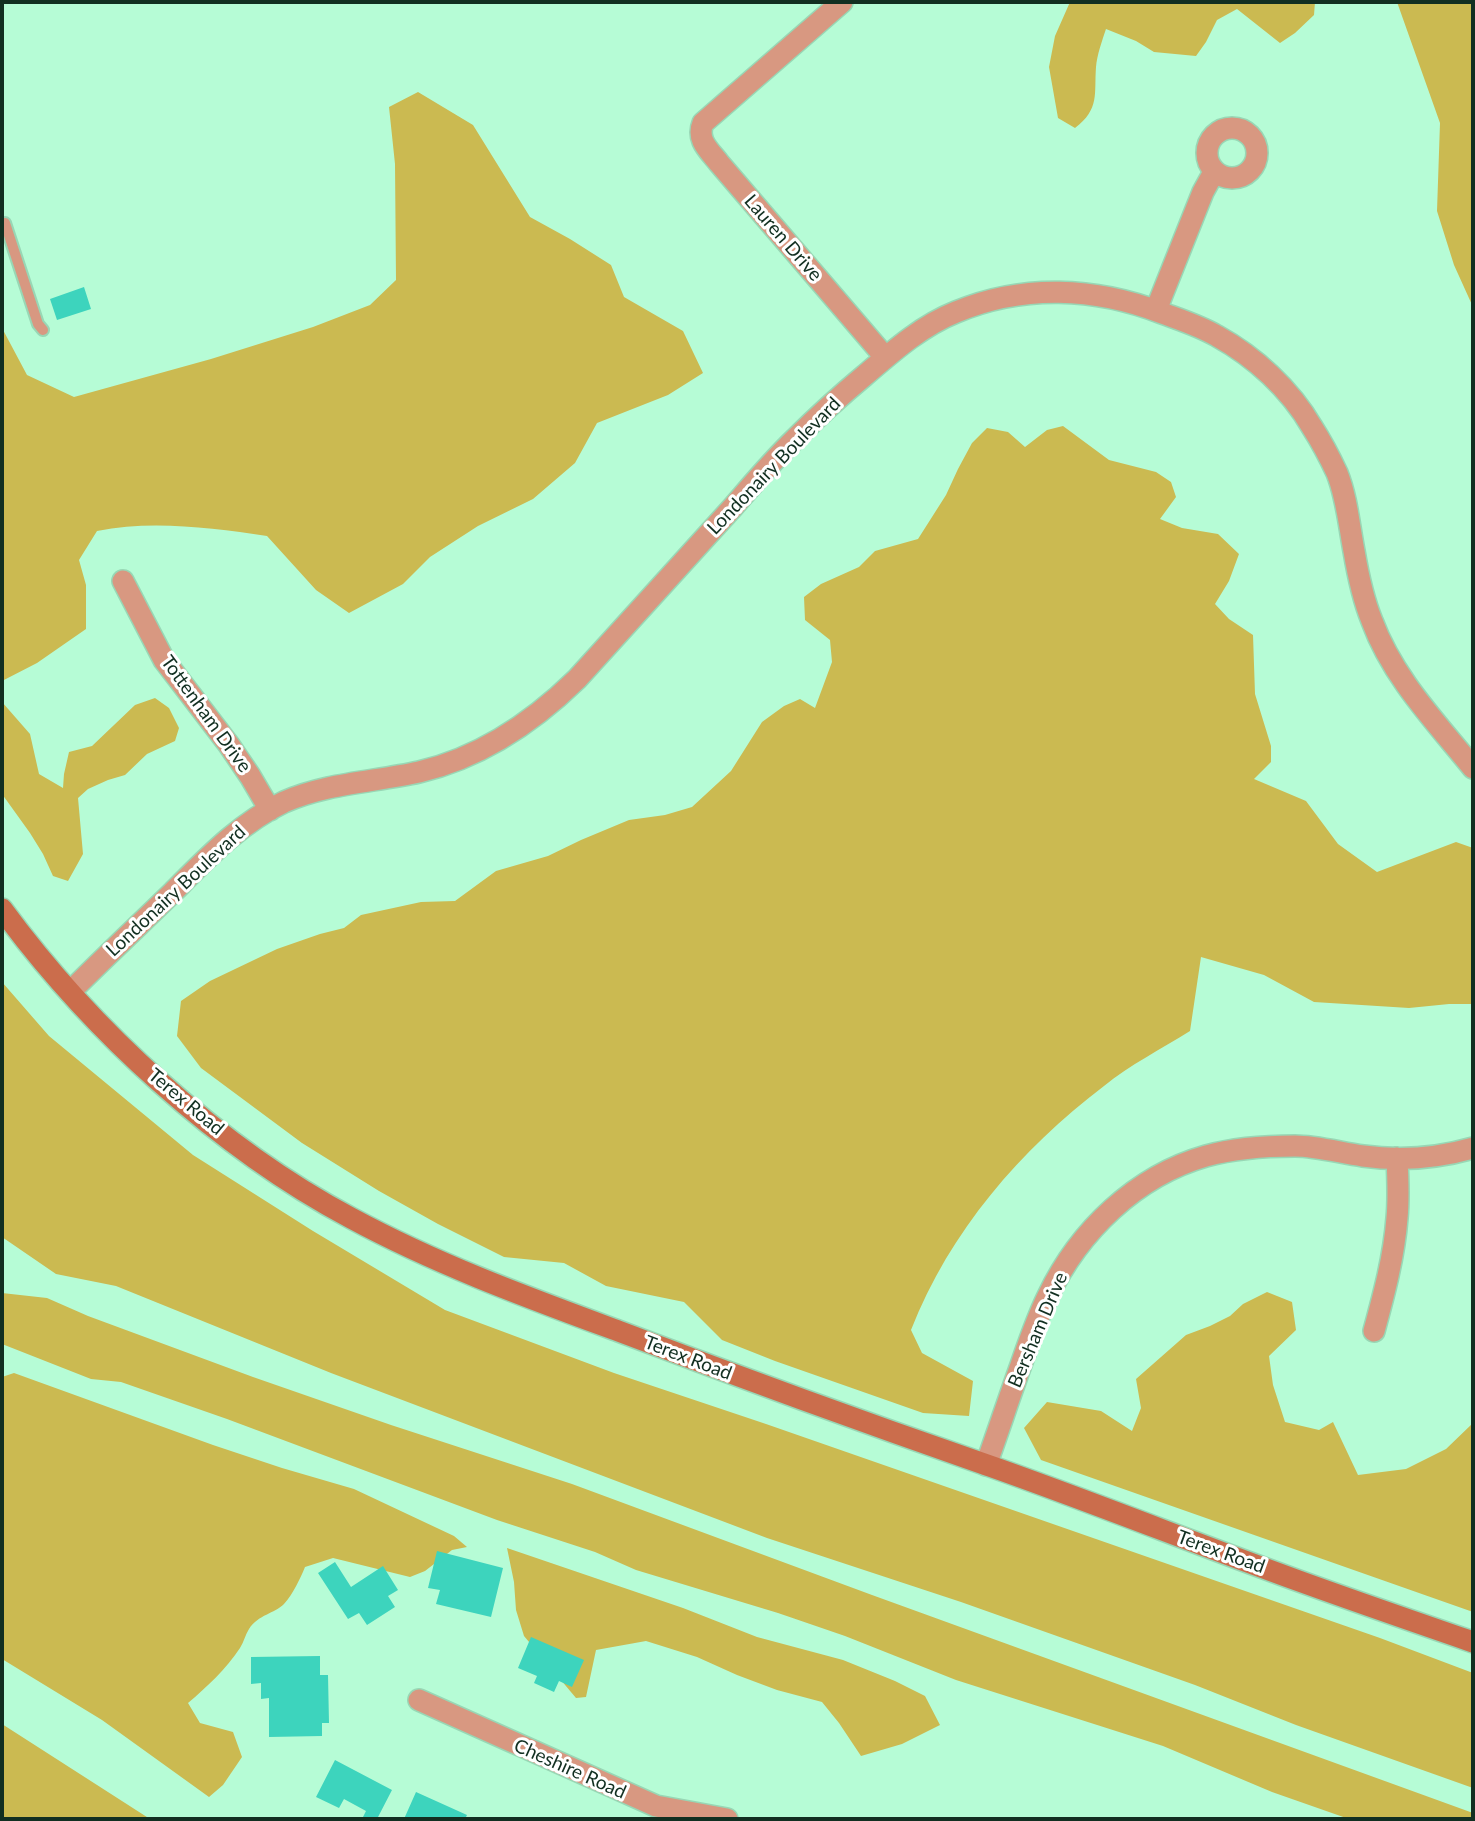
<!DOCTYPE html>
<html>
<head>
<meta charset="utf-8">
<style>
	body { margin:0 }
	#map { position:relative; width:1475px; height:1821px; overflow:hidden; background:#b6fcd6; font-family:Lato,sans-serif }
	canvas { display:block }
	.frame { position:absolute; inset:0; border:4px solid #122f21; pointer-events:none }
</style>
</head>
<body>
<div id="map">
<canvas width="1475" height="1821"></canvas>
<div class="frame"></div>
</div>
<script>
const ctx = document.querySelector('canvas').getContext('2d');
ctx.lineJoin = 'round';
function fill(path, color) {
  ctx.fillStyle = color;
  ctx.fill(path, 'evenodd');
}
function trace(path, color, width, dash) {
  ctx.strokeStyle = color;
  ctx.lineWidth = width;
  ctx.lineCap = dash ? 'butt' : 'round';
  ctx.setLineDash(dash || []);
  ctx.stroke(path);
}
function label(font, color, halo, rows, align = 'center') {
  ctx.font = font + ' Lato,sans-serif';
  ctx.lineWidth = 6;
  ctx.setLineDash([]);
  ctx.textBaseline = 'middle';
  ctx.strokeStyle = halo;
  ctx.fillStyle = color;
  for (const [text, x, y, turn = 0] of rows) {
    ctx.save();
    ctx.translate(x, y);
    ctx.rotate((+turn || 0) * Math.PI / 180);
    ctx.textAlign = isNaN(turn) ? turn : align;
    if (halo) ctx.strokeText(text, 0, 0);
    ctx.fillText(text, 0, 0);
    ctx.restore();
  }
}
fill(new Path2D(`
	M1070,2H1315L1314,15L1295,33L1280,43L1237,9L1217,20L1206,42L1196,56L1154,52L1136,41L1106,29C1102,41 1097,55 1096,67C1094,94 1100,109 1075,128L1058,118L1049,67L1055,36Z
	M1397,2H1473V307L1454,265L1437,211L1440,123Z
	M418,92L473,125L530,217L570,239L611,265L624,297L683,331L703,373L668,395L597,423L575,463L533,499L478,526L430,557L403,584L349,613L316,590L267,536C212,528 152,520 97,531L79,560L86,585V629L37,663L2,681V328L27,375L74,397L211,359L313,327L370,305L396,280L395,164L389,107Z
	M1063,426L1109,460L1156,472L1171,482L1176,497L1160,519L1182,528L1218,534L1239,554L1229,581L1215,604L1229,619L1253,635L1255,694L1271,746V762L1254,779L1306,801L1338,844L1377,872L1456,842L1473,848V1004H1449L1409,1008L1314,1002L1264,975L1201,957L1190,1031C1161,1049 1130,1065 1104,1086C1020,1150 950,1231 911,1330L922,1353L973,1381L969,1416L923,1413L775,1361L722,1340L684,1302L606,1286L564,1263L504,1257L438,1224L379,1191L302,1143L201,1068L177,1036L181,1001L210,981L277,949L320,934L344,928L361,915L421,902L455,901L496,871L548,856L581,840L629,820L665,815L692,807L731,771L762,722L784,706L800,699L815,708L832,662L830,640L805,620L804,597L821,584L859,567L875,551L918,539L946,495L958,469L972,443L987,428L1008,432L1025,447L1047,430Z
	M155,698L169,708L179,728L175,741L147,754L125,775L108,780L88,789L78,798L83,854L68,881L53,876L43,854L30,833L2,794V702L30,734L39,774L63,788L64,774L69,752L92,746L135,705Z
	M2,982L49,1036L193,1155L313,1231L445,1310L614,1373L766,1424L1380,1638L1473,1673V1788L1296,1725L1195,1685L961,1602L767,1538L331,1373L116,1286L56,1274L2,1237Z
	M1267,1292L1292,1302L1296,1330L1269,1356L1273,1385L1285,1422L1319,1430L1333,1422L1358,1475L1406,1469L1446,1449L1473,1423V1612L1041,1460L1024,1428L1047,1402L1101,1411L1132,1431L1141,1408L1136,1379L1186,1335L1210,1326L1230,1316L1243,1304Z
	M2,1293L47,1298L88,1316L253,1377L391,1425L572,1484L872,1595L1473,1813V1819H1349L1272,1792L1163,1746L956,1680L845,1636L778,1613L636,1570L595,1552L497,1520L227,1419L121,1382L91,1379L2,1344Z
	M14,1373L213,1445L282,1468L354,1489L454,1536L467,1547L452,1550L425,1571L410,1577L333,1558L305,1567C300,1579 293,1594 284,1604C274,1614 259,1614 249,1629C245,1635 244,1642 240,1648C226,1669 207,1687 188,1703L200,1723L233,1732L242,1757L223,1785L209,1797L102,1720L2,1659V1377Z
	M507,1548L683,1608L757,1637L843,1660L895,1681L925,1696L940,1725L902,1744L861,1756L839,1723L822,1702L777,1690L737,1675L697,1657L646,1641L596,1650L586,1697L576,1698L524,1636L516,1610L514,1582Z
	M2,1724L150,1819H2Z`), '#cbba51');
fill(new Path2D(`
	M84,287L91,309L57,320L50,299Z
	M437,1551L503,1568L491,1617L436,1604L440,1590L428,1588Z
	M335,1562L351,1587L383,1566L398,1590L388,1596L395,1607L367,1625L359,1613L348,1619L318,1573Z
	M531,1637L584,1660L572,1687L559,1681L554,1692L534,1683L537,1676L518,1668Z
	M320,1656V1675H328L329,1723H322V1736L269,1737V1698L261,1699V1683L251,1684V1657Z
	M335,1760L392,1790L377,1819H362L366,1811L344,1799L339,1808L316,1797Z
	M416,1792L467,1815L465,1819H404Z`), '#3dd4bd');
const lane = new Path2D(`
	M5,223L38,324L43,330`);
const street = new Path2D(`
	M842,2L703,123C696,140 709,150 719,163L885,357
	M1207 153a25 25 0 1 1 50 0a25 25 0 1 1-50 0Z
	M1156,310L1203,192L1214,172
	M123,581L164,660L229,745L250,776L270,810
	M70,992C104,958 139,925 173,892C207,858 240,823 284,802C327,783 374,782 419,772C479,758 533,722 577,679C629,622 681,564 733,507C753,484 773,460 795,439C817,417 840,396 864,376C892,352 921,326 956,312C1023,284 1095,287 1162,313C1181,320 1200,326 1217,336C1255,357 1290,389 1312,427C1321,441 1330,458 1337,473C1347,498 1349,525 1354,551C1358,575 1363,599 1372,621C1393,678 1436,722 1473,768
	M1374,1331C1384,1294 1394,1257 1397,1218C1399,1198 1398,1178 1397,1158
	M986,1465C998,1432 1009,1398 1021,1365C1029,1342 1037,1318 1048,1296C1079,1231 1136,1176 1206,1156C1235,1148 1265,1146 1295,1146C1317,1146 1341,1153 1363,1156C1400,1161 1438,1158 1473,1148
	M419,1700L656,1806L727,1819`);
const secondary = new Path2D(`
	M2,909C90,1029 219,1148 351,1218C438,1265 529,1298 621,1332C742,1378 863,1422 984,1464C1090,1501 1194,1543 1299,1581C1357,1602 1415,1622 1473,1642`);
trace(lane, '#98d7b5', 14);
trace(street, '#98d7b5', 24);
trace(secondary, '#98d7b5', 24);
trace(lane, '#d89881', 10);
trace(street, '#d89881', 21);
trace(secondary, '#cb6d4c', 21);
label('19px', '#122f21', '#fff', [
	["Lauren Drive",783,238,49],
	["Londonairy Boulevard",774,466,-46],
	["Tottenham Drive",206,714,54],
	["Londonairy Boulevard",176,891,-43],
	["Terex Road",186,1102,40],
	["Bersham Drive",1038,1330,-67],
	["Terex Road",688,1358,21],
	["Terex Road",1221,1552,20],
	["Cheshire Road",570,1769,24]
]);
</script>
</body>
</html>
